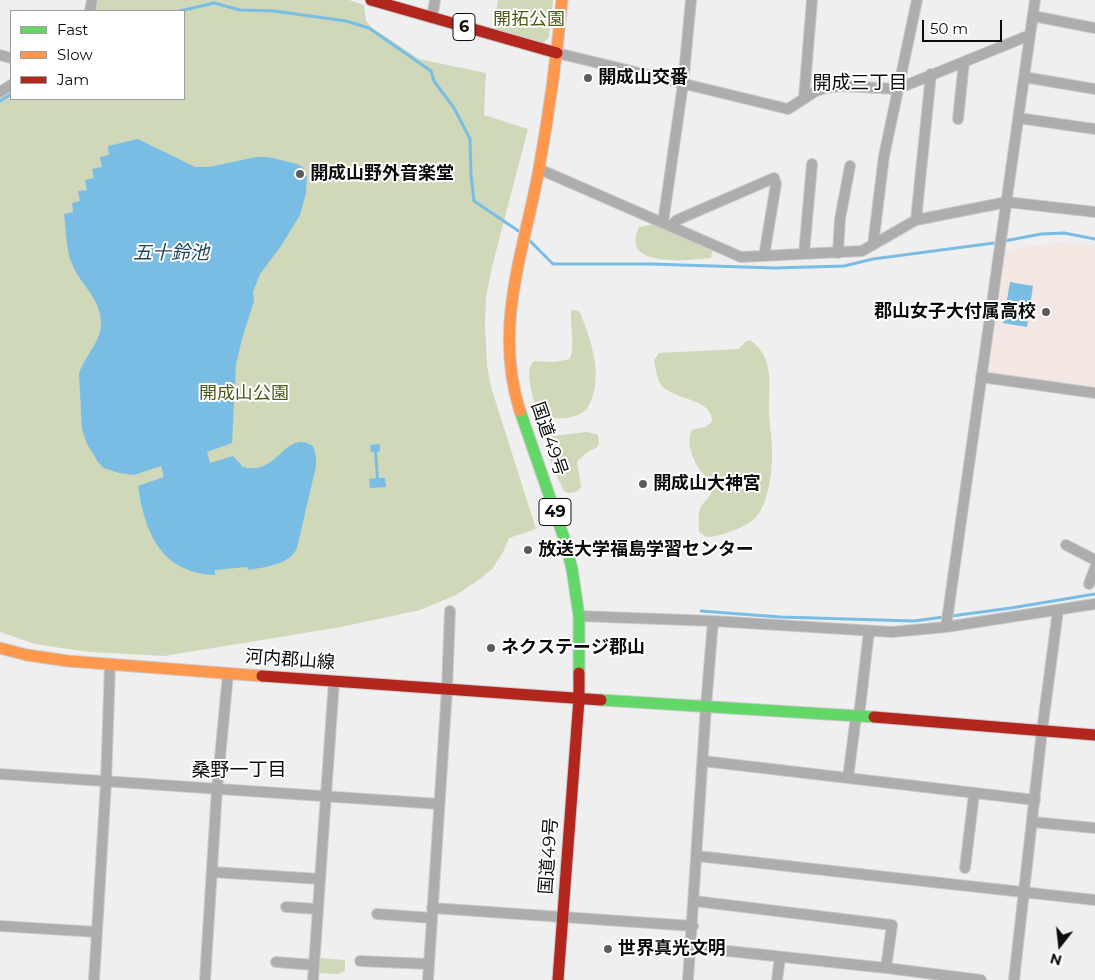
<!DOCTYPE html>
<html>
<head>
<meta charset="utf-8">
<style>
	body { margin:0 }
	#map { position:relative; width:1095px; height:980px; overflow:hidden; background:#efeff0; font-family:Montserrat,sans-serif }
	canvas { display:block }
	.legend { position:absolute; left:10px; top:10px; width:175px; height:90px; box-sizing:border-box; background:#fff; border:1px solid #9e9e9e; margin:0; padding:6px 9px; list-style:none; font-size:15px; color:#0c0c0d }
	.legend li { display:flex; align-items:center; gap:10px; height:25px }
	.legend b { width:25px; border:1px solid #9e9e9e }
	.north { position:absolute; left:1035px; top:920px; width:50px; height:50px; -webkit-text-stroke:4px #fff; paint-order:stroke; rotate:196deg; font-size:14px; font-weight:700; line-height:20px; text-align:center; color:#0c0c0d }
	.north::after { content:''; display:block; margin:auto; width:18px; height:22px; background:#0c0c0d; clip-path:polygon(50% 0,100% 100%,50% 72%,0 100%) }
	.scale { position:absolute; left:922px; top:20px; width:80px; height:22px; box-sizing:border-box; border:2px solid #0c0c0d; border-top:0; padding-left:6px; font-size:15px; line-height:18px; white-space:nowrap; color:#0c0c0d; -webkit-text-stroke:4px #fff; paint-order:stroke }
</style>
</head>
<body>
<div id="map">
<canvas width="1095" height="980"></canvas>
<ul class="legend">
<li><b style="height:6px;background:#63d668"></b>Fast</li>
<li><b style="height:6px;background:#ff974d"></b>Slow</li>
<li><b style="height:6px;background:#b3261e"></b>Jam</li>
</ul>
<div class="north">N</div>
<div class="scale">50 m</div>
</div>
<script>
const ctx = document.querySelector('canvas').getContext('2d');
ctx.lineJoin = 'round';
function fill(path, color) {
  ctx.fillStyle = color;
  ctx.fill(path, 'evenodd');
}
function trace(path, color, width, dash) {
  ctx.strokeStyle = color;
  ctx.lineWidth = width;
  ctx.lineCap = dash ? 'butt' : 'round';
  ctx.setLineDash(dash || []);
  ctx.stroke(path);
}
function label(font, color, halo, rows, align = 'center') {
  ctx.font = font + ' Montserrat,"Noto Sans JP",sans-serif';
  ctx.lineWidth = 4;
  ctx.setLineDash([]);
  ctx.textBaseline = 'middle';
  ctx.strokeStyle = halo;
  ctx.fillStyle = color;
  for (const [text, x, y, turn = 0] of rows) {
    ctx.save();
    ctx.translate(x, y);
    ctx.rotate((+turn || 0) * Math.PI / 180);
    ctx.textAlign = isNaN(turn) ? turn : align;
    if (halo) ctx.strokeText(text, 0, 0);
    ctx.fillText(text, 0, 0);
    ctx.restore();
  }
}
fill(new Path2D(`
	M1063,242L1095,246V387L989,374L1006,250Z`), '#f4e6e3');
fill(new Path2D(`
	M97,0H349L364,5L366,21L371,27L419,59L486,73L484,115L528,129L492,267L486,298L485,322L487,366L491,387L536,529L509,538L503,552L492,569L480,579L456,595L420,610L341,627L164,656L89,652L61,648L35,644L0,632V94L11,88V99H184V11H96Z
	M498,0H553L549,37L542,44L493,32Z
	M654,224L712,251L711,258C688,260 619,269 639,227Z
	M573,310L579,311L581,315C592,343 604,379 588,407C581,419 553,422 542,413C534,407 531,392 530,382C529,375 528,366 534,361L555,362L570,359C575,344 570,326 571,311Z
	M750,340C776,359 768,386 769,414C770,427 772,439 772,452C773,469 768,506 755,518C749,524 740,528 732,531C723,534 715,537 706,537L699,532C699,524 697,512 702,505C707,498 713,495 712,485C711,479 704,475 700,470C692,458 686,443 692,430L705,427L712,422C713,398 676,401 662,386C656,379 656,368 654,360L659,353L739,349L745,342Z
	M587,432L598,435L599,444L596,448C588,451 583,455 577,462L581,487L576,492L568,493L564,491C558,477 541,449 552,436Z
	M321,958L345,960V971L338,974L319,973Z`), '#cfd8b8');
fill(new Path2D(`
	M138,139L195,167H209L256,157H268L297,164L303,167L307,177L306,193L300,215L281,246L260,274L253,292L254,301L242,339L236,365L232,443L207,452L210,463L233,456L243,467C278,477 285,428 313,446L316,456V466L297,548C290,565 264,567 249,570L247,567L215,570V575C161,573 145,533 138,486L164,477L161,466L134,475L119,473L104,468L98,462L87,444L82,429L79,374C84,357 100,343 101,325C102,299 81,286 72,264C66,251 66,229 64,214L73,212L72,203L80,201L78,191L87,190L85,180L94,178L92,169L102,167L100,157L109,155L108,146Z
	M1010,282L1033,286L1027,327L1003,323Z
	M380,444V451L377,452L379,478H385L386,487L370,488L369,479L376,478L374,452H371L370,445Z`), '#79bde4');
trace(new Path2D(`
	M180,11L214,3L240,10L274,11L346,21L369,28L431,71L434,81L454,108L470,139L471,175L474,201L520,232
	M0,101L11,94
	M530,241L553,264H651L774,268L844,266L873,259L994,243L1041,234L1064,233L1095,239
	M701,611L780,617L914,621L1011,608L1095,594`), '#79bde4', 3);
const street = new Path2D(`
	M90,11L92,0
	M1033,16L1095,28
	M432,18L435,0
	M557,53L788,109L816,91L825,88L842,86L897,89L1030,35
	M0,55L11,58
	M1024,77L1095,89
	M0,92L11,85
	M804,98L812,0
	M1018,118L1095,129
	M958,119L964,62
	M539,169L741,257L862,251L916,220L1007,202L1095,212
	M916,220L931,74
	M663,223L683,84L691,0
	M671,226L677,220L774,178L776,184L764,256
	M873,245L884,156L917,0
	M838,253L840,219L850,166
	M804,254L812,164
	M981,377L1095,393
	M1066,545L1095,560
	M1089,584L1095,568
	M579,616L713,621L892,632L946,627L1095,604
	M946,627L1035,0
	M859,716L869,631
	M703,761L1035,800
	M0,774L439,804
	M848,778L856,716
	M1033,822L1095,828
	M697,856L1095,900
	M965,868L974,794
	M212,872L320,879
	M694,901L892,925L886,968
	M286,907L318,909
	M432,908L693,926
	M377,914L432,918
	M0,926L97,932
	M691,947L886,968L981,980
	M360,961L429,964
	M276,962L314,965
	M94,980L106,782L110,665
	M205,980L217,789L228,674
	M313,980L334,681
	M428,980L447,689L450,611
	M688,980L706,706L713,621
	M777,980L780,957
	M1014,980L1042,731L1058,610`);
const fast = new Path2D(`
	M520,411L565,541L572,569L579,616V673
	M601,700L874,717`);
const slow = new Path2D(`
	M520,411C493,327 524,251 539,169C549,113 557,56 562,0
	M0,648L27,655L68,661L262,676`);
const jam = new Path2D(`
	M371,0L557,53
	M262,676L601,700
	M874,717L1095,735
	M558,980L579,699V673`);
trace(street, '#cbcbcc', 12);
trace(fast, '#cbcbcc', 13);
trace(slow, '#cbcbcc', 13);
trace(jam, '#cbcbcc', 13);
trace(street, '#adadad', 10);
trace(fast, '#63d668', 11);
trace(slow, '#ff974d', 11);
trace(jam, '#b3261e', 11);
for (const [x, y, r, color] of [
	[588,78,5,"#5b5b5c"],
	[300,174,5,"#5b5b5c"],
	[1046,312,5,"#5b5b5c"],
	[643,484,5,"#5b5b5c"],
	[528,550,5,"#5b5b5c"],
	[491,648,5,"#5b5b5c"],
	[608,949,5,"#5b5b5c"]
]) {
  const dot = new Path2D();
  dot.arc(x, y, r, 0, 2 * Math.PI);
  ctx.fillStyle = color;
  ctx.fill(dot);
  trace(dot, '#fff', 2);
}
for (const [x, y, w] of [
	[464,27,22],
	[555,512,32]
]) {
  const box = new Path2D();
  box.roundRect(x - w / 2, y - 13.5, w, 27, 4);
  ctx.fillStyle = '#fff';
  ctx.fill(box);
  trace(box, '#0c0c0d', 1);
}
label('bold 16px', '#0c0c0d', null, [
	["6",464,27],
	["49",555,512]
]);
label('18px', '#4c5c1b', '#fff', [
	["開拓公園",529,20],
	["開成山公園",244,394]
]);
label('bold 18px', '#0c0c0d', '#fff', [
	["開成山交番",598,78],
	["開成山野外音楽堂",310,174],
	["郡山女子大付属高校",1036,312,"right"],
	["開成山大神宮",653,484],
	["放送大学福島学習センター",538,550],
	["ネクステージ郡山",501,648],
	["世界真光文明",618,949]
], 'left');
label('18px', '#0c0c0d', '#fff', [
	["国道49号",549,439,71],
	["河内郡山線",290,660,4],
	["国道49号",549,856,-86]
]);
label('19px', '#0c0c0d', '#fff', [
	["開成三丁目",860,83],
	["桑野一丁目",239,770]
]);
label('italic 19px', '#214961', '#fff', [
	["五十鈴池",171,253]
]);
</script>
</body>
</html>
